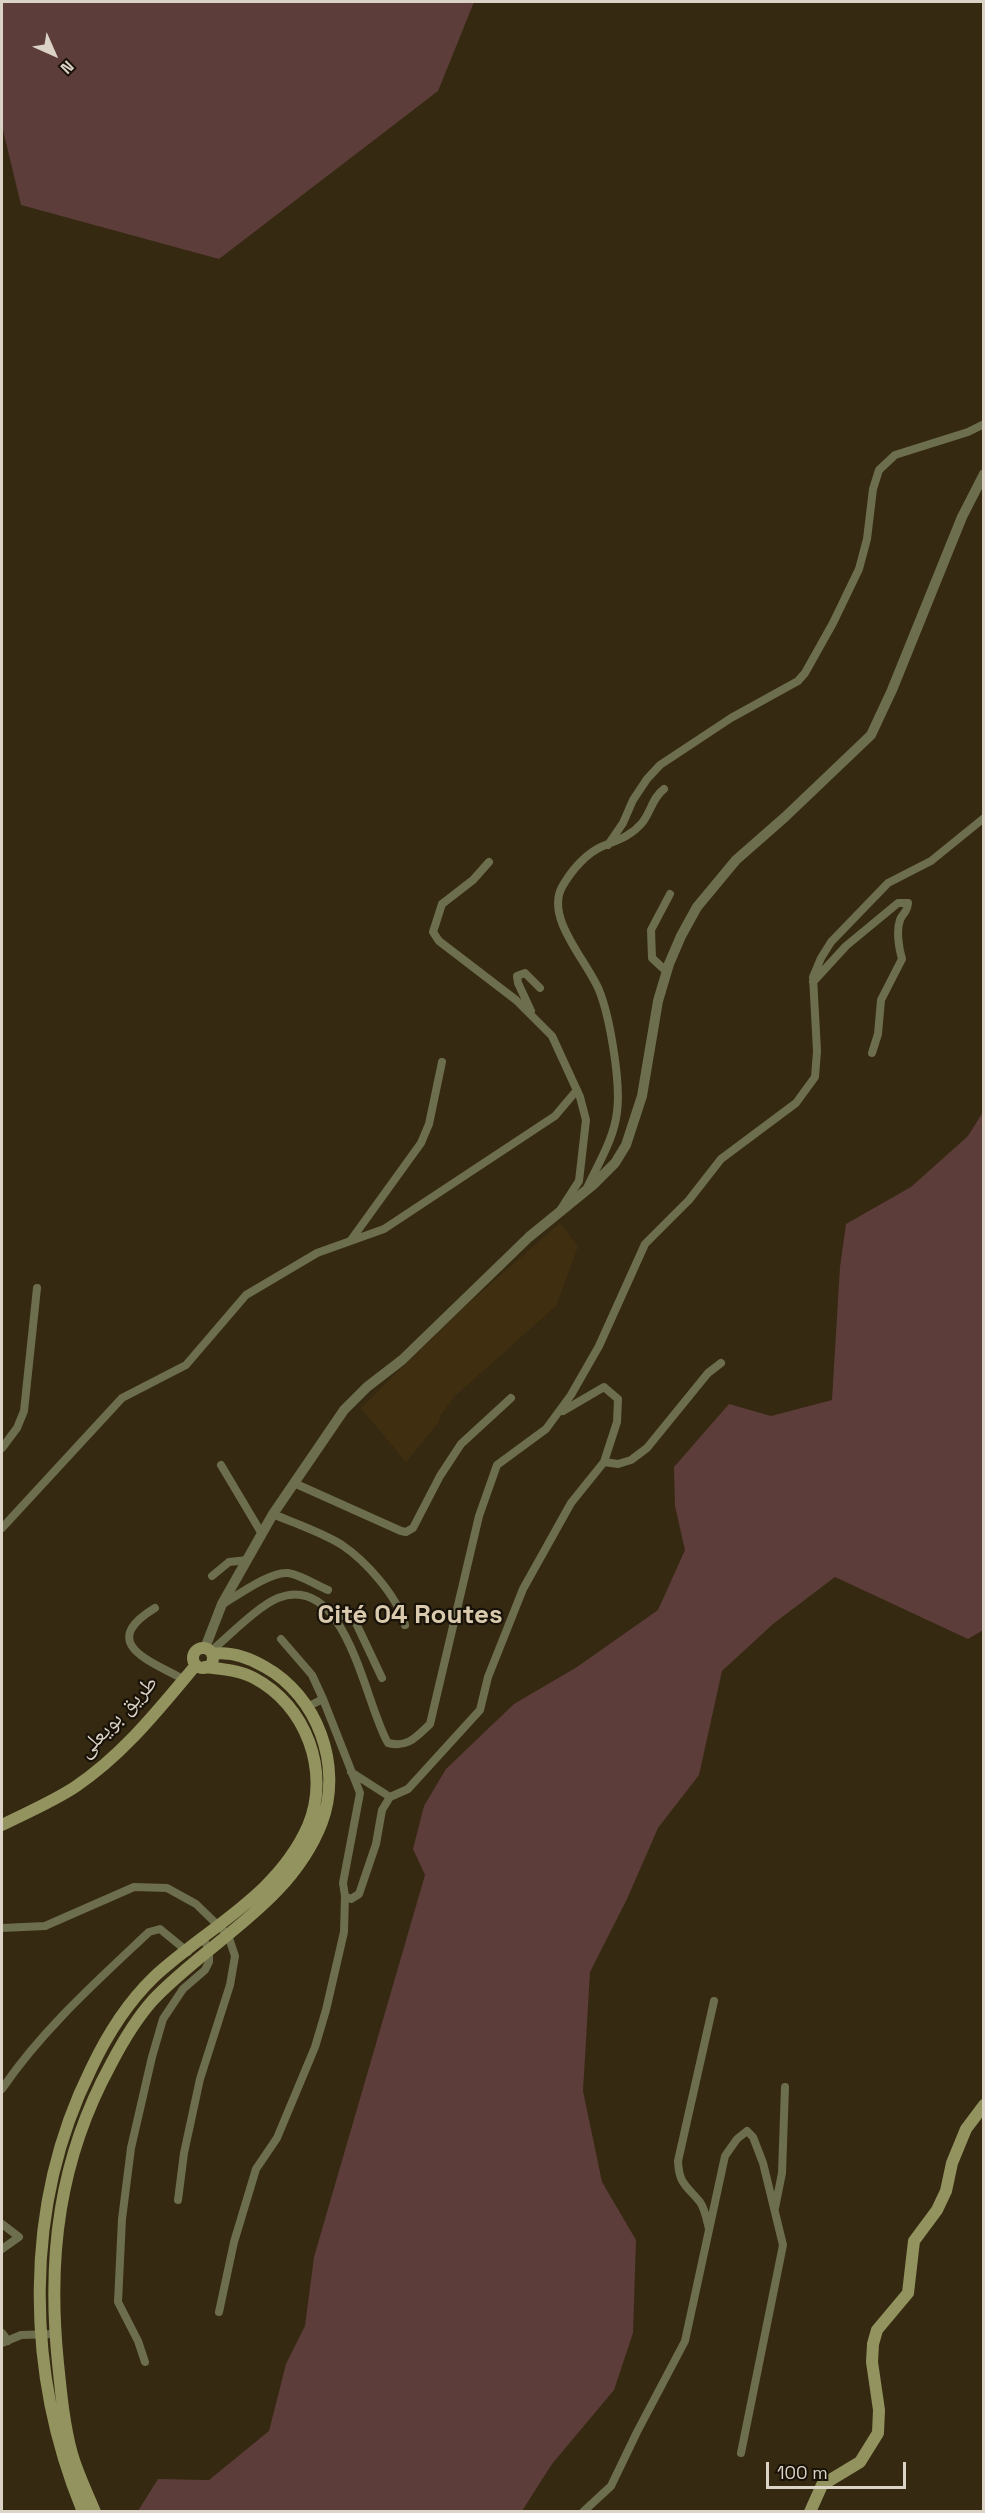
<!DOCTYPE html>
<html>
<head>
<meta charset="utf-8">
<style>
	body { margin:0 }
	#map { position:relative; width:985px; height:2513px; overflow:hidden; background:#352911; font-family:"Space Grotesk",sans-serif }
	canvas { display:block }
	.frame { position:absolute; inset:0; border:3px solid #dbd3c5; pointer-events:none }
	.north { position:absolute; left:24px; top:24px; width:60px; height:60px; -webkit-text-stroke:4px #181209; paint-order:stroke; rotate:135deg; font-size:16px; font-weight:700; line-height:24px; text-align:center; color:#dbd3c5 }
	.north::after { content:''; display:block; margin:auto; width:21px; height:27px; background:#dbd3c5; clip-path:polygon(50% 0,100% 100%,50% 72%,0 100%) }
	.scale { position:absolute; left:766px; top:2462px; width:140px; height:27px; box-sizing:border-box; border:3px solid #dbd3c5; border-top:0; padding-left:8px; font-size:18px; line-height:21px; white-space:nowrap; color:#dbd3c5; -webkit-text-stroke:4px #181209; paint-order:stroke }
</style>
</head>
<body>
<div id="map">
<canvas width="985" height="2513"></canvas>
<div class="frame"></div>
<div class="north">N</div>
<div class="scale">100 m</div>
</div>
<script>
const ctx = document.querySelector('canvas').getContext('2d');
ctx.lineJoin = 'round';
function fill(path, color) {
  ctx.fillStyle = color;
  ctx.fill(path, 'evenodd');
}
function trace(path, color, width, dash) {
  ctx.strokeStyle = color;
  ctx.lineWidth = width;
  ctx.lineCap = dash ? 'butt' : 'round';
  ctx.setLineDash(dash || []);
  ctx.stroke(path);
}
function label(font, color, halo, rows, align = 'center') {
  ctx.font = font + ' "Space Grotesk","Noto Naskh Arabic",sans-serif';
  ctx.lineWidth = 4.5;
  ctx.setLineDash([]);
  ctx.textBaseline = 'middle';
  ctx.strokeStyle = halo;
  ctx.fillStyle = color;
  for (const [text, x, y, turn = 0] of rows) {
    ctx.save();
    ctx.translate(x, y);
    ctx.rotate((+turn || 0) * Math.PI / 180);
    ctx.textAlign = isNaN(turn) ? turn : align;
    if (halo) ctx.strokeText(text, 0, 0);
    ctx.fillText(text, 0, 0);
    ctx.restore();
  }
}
fill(new Path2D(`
	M560,1223L578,1247L556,1306L455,1396L440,1416L439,1422L406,1462L361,1408L462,1309Z`), '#3f2f10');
fill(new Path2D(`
	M2,2H474L438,91L219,259L21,205L2,126Z
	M983,1112V1630L968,1639L835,1577L773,1624L722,1671L699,1775L658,1828L627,1899L590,1972L583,2091L602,2182L636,2240L633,2333L614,2390L552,2464L522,2511H138L158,2479L209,2480L269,2431L286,2364L305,2326L314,2257L425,1875L413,1849L424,1806L446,1769L514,1704L577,1667L658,1610L685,1550L675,1506L674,1467L729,1404L771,1416L832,1400L840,1267L846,1224L911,1187L968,1136Z`), '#5d3d39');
trace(new Path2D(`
	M608,845L623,823L633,800L647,779L660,765L731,718L798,681L805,673L833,623L859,569L867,539L873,489L879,470L895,455L968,432L984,424
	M489,862L473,880L442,904L433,932L439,941L516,1000L552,1036L580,1097L586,1120L579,1181L561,1209
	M666,971L652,958L651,930L670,894
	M813,982L846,946L898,903H908C907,914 903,912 900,920C896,931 899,949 902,959L881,1000L878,1034L872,1053
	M531,1011L518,983L517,976L525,973L540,988
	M587,1188C598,1164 614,1139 617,1112C621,1083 610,1017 599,990C587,961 545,918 562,887C571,871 586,853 603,846C618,840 631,836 642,823C651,812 652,798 664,789
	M351,1240L421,1143L429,1124L442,1062
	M2,1448L17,1428L24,1411L37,1288
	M604,1462L618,1464L631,1460L647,1448L708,1373L721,1363
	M221,1465L262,1534
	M294,1483L401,1531L406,1532L413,1528L440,1476L461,1444L511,1398
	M273,1514C296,1524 321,1532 342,1545C366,1561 398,1597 405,1625
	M2,1528L122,1398L186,1365L246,1295L317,1253L384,1229L555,1116L577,1090
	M212,1576L229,1562L247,1560
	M223,1604C238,1595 271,1571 288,1573C301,1575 316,1585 328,1590
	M155,1608C97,1643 150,1661 183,1679
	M330,1610L355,1621L382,1678
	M281,1639L312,1675L323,1699
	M210,1652C228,1637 258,1606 278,1598C347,1571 365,1705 388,1743C408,1748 416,1737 430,1724L479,1516L497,1465L546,1429L571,1395L599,1346L645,1244L689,1200L721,1159L796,1103L815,1077L817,1051L813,977L821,958L831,942L888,883L931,861L984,818
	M309,1706L323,1699L360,1793L343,1883L345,1896L351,1899L359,1894L376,1844L382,1810L390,1797L408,1789L480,1710L488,1677L523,1589L571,1503L604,1462L617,1422L618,1399L604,1387L563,1411
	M351,1772L390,1797
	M2,1928L45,1926L134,1887L167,1888L196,1904L228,1935L235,1956L230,1985L200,2079L184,2153L178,2200
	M2,2089C42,2030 97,1981 149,1932L160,1929L188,1952
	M775,2208L782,2173L785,2087
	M2,2224L19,2237L2,2249
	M709,2229C707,2221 705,2209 700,2202C686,2185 679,2184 678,2161L714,2001
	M219,2312L234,2242L256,2169L277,2138L315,2047L326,2010L344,1932L345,1896
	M2,2333L8,2341
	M2,2343L21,2335L55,2334
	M145,2362L138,2341L118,2302L122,2219L131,2148L152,2057L163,2019L183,1989L205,1970L209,1962V1950L203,1938
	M583,2512L611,2486L637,2432L685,2341L725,2156L737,2139L747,2131L753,2137L763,2163L783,2245L741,2453`), '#6c6e4d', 8);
trace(new Path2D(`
	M205,1648L222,1604L273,1514L344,1410L367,1387L402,1360L529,1237L594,1184L615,1163L626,1145L642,1096L658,1001L669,964L681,936L697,907L736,860L785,817L871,735L892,690L962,517L984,474`), '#6c6e4d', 10);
trace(new Path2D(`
	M193 1658a10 10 0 1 1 20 0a10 10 0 1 1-20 0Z
	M2,1825C26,1813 52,1802 75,1787C124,1754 159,1709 196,1665
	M83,2512C25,2371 23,2206 91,2069C107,2035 127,2003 154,1977C208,1927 277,1896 308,1826C331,1772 306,1705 254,1678C239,1670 222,1669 205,1667
	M95,2512C87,2492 78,2475 72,2454C64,2425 61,2393 58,2363C47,2256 59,2159 111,2064C123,2041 136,2019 153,2000C210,1940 291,1903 322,1822C343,1765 317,1696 265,1667C248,1657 231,1651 212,1654
	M810,2512L822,2485L860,2462L878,2433L879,2410L872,2362L873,2344L877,2330L908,2293L914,2241L937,2210L946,2191L952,2163L966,2129L984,2105`), '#92935f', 12);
label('22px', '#dbd3c5', '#181209', [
	["طريق بويعلى",118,1717,-46]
]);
label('bold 26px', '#dacbaf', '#181209', [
	["Cité 04 Routes",410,1616]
]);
</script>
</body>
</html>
